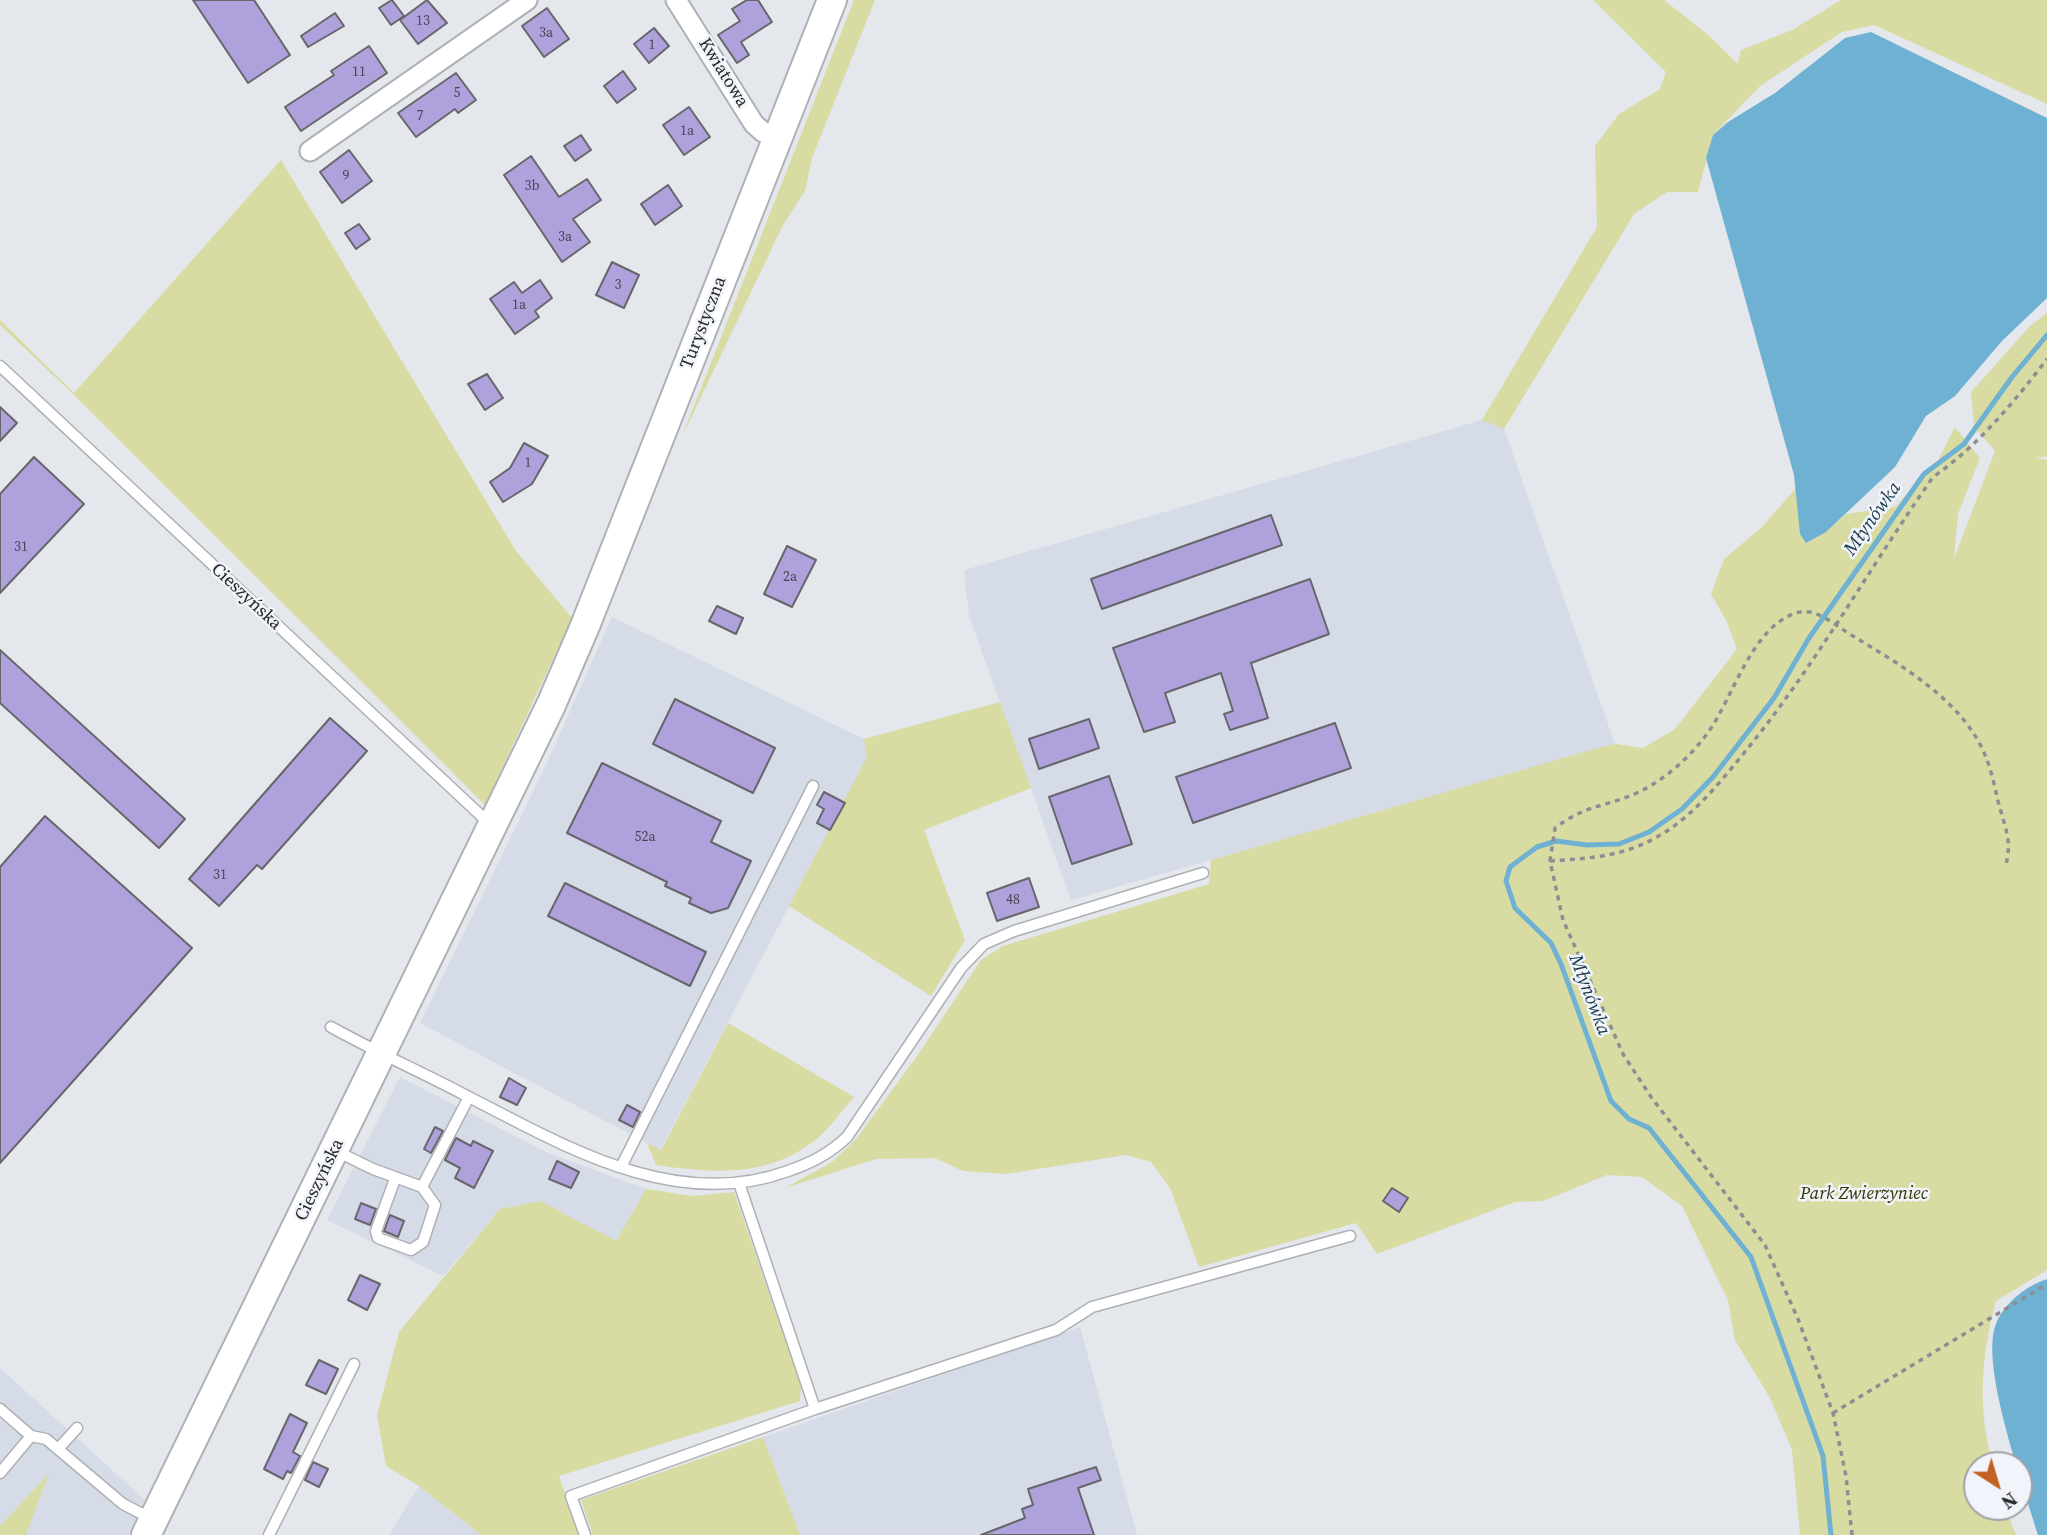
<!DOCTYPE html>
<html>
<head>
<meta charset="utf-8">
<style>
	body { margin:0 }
	#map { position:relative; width:2047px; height:1535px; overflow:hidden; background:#e4e7ec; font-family:"Source Serif 4",serif }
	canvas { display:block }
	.north { position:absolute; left:1963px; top:1451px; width:70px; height:70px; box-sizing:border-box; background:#f1f4fa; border:2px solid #a0a2a7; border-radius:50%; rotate:143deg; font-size:19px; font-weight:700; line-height:28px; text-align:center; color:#27282a }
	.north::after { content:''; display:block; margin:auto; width:24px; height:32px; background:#c26122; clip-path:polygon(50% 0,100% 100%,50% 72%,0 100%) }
</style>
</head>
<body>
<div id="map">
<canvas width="2047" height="1535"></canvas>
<div class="north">N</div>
</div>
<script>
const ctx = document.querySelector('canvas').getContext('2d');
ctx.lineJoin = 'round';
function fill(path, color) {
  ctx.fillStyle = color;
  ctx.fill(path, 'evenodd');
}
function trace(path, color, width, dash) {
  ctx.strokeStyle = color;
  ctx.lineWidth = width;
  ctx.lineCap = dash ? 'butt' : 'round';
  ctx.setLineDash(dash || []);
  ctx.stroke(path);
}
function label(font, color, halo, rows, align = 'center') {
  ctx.font = font + ' "Source Serif 4",serif';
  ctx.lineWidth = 5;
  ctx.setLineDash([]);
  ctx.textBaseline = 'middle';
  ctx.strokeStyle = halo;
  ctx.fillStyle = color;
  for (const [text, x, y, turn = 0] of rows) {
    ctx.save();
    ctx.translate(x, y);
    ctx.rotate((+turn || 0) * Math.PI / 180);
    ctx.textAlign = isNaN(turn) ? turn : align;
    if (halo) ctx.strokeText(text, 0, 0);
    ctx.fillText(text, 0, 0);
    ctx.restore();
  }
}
fill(new Path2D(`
	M1482,420L1504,429L1615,744L1071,900L969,616L964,570Z
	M612,617L864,739L868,757L660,1150L420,1023L546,765Z
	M400,1077L546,1152L646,1189L617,1241L500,1209L443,1276L327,1220Z
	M1080,1327L1137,1535H800L763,1437Z
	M0,1368L145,1500L128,1535H26L48,1474L0,1526Z
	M419,1486L481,1535H389Z`), '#d5dbe7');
fill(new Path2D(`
	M854,0H875L812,158L805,191L783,225L681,439Z
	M1593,0H1664L1707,34L1738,64L1741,50L1792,30L1841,0H2047V104L1874,25L1842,32L1760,86L1713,135L1698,192H1667L1634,214L1504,429L1482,420L1597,227L1595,146L1619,114L1660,89L1666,72Z
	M281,160L516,551L572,618L485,805L73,394L0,325V320L74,393Z
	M2047,313V457H2034L2047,460V1270L1996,1301C1981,1358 1977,1407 1993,1465H1977V1507H2005L2016,1535H1800L1792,1450L1770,1398L1735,1340L1728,1300L1682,1206L1642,1177L1607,1175L1543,1201L1515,1202L1377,1254L1356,1223L1199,1267L1170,1188L1151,1162L1126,1155L1006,1174L963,1171L935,1158L876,1159L785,1188L832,1162L856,1139L915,1059L981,960L1003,946L1209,884L1211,860L1594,749L1615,744L1643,748L1675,729L1737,649L1726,620L1711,594L1724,559L1762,527L1797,487L1800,534L1826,532L1846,514L1895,507L1938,460L1955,427L1980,458L1958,514L1954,559L1995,451L1974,427L1971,392L2031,325Z
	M1000,702L1031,788L924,830L965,940L931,996L789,906L867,757L864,739Z
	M728,1023L854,1097C841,1111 829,1130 814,1141C767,1178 711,1173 656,1165L647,1143L661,1150Z
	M646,1189L692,1196L734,1192L801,1386L800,1401L559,1476L579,1535H481L419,1486L386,1466L377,1415L399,1332L500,1209L540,1201L616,1241Z
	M763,1437L800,1535H593L581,1500Z
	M49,1473L26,1535H0V1526Z`), '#d8dca2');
fill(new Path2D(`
	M1871,32L2047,118V298L2002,341L1955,396L1926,416L1895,467L1826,532L1806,543L1800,534L1794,475L1706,158L1713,135L1728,122L1775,93L1845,38Z
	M2047,1279V1535H2038C2025,1490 1979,1365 1996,1324C2004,1303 2026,1286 2047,1279Z`), '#6eb1d2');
trace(new Path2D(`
	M1831,1535L1823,1456L1751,1257L1649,1128L1629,1119L1611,1101L1561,964L1551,943L1515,908L1506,881L1510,867L1537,847L1556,841L1587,845L1619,844L1649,832L1682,809L1713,777L1774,698L1809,638L1924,474L1964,444L2012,377L2047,335`), '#6eb1d2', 5);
const building = new Path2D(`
	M193,0H254L290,55L248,83Z
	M392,0L404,16L391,25L379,8Z
	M427,0L447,23L418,44L400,20Z
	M747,0H758L772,22L741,42L749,55L737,63L718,35L740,21L732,9Z
	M547,8L569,39L544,57L522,26Z
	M335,13L344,26L308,47L301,36Z
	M654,28L669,46L649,63L634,44Z
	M369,46L387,73L301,131L285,107L334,75L331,71Z
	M623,71L636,89L617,103L604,86Z
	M456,73L476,100L458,113L455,109L416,137L398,113Z
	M689,107L710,137L684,155L663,125Z
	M581,135L591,150L575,161L564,146Z
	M349,150L372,181L342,203L320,172Z
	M531,156L559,197L587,179L601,200L573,219L590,242L562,262L504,175Z
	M668,185L682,206L655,225L641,204Z
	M359,224L370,239L356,249L345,233Z
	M612,262L639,275L624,308L596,295Z
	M540,280L552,298L535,311L539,317L515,334L490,299L514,282L522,293Z
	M487,374L503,398L485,410L468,384Z
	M0,407L17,423L0,441Z
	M524,443L548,456L532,484L503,502L490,482L510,468Z
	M34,457L84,504L0,593V494Z
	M1271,515L1282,545L1102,609L1091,579Z
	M787,546L816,560L792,607L764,594Z
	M1310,579L1329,634L1251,663L1268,718L1230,730L1224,714L1233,711L1221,673L1165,693L1175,722L1144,732L1113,648Z
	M717,606L743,618L736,634L709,621Z
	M0,650L185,819L159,848L0,703Z
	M675,699L775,748L753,793L653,744Z
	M330,718L367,751L262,869L257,865L219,906L189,879Z
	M1089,719L1099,748L1039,769L1029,739Z
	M1335,723L1351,768L1193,823L1176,777Z
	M602,763L721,821L711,842L751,861L728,908L711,913L689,903L691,898L665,886L667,882L567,833Z
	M1109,776L1132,844L1072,864L1049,797Z
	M824,792L845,803L830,830L817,823L824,809L817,805Z
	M45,816L192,948L0,1163V867Z
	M1029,878L1039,907L997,921L987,893Z
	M565,883L706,952L690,986L548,916Z
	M509,1078L526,1088L517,1105L500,1097Z
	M627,1105L640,1112L633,1127L619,1120Z
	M435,1127L443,1131L431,1153L424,1149Z
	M456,1138L471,1146L473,1141L493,1151L474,1188L455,1178L460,1168L445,1160Z
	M557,1161L579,1172L571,1188L549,1179Z
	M1392,1188L1408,1198L1399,1212L1383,1201Z
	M361,1203L376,1209L370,1225L355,1219Z
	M390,1215L404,1221L398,1237L384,1231Z
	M360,1275L380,1284L367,1310L348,1300Z
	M319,1360L338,1369L326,1394L306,1385Z
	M290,1414L307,1423L293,1452L300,1456L291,1473L287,1471L283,1479L264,1469Z
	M313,1462L328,1469L319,1487L305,1480Z
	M1096,1467L1101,1480L1078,1488L1094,1535H981L1025,1518L1022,1509L1033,1505L1028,1489Z`);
fill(building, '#afa1db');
trace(building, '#67666b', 2);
const service = new Path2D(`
	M0,366L490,824
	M331,1027C374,1051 419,1071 463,1094C561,1144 674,1213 788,1171C811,1163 829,1154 847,1137L961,968L984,944L1014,931L1203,873
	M336,1151L373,1169L422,1187L469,1097
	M621,1167L813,786
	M395,1179L376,1231L378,1238L411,1250L423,1242L435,1205L422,1187
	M739,1183L815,1409
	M0,1409L31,1436L46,1439L123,1504L150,1518
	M58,1449L77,1428
	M0,1473L31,1436
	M269,1535L354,1364
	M585,1535L571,1496L815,1409L1056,1330L1092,1307L1350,1236`);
const minor = new Path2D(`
	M676,0L754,124L763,132L777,138
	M310,151L527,0`);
const secondary = new Path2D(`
	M146,1535L551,705L585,626L832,0`);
trace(service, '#adb0b5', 13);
trace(minor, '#adb0b5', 23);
trace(secondary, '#adb0b5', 32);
trace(new Path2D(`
	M1550,861C1580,859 1615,857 1643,844C1687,825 1718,785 1748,748C1817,663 1870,567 1933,477C1978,446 2014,402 2047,359
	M1833,1413L2047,1284
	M1852,1535L1846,1476L1833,1413L1798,1319L1765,1245L1651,1097L1623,1054L1563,920L1550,861L1555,828C1583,807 1597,808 1627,797C1660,785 1690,758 1709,731C1733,697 1752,627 1796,613C1816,606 1837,627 1853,636C1902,666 1966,702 1987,760C1992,773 1995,788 1998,801C2005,828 2013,841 2005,868`), '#8c8e92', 3.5, [5, 5]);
trace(service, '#fff', 10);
trace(minor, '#fff', 19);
trace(secondary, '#fff', 28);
label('14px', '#494656', null, [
	["13",423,21],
	["3a",546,33],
	["1",652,45],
	["11",359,72],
	["5",457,93],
	["7",420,116],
	["1a",687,131],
	["9",346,176],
	["3b",532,186],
	["3a",565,237],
	["3",618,285],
	["1a",519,305],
	["1",528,463],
	["31",21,547],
	["2a",790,577],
	["52a",645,837],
	["31",220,875],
	["48",1013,900]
]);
label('18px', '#27282a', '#f1f4fa', [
	["Kwiatowa",723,73,58],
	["Turystyczna",704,323,-69],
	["Cieszyńska",246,597,43],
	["Cieszyńska",320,1180,-64]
]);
label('italic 18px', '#333400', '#f1f4fa', [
	["Park Zwierzyniec",1864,1194]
]);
label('italic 19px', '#193847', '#f1f4fa', [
	["Młynówka",1873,519,-55],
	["Młynówka",1589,995,69]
]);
</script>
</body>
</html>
